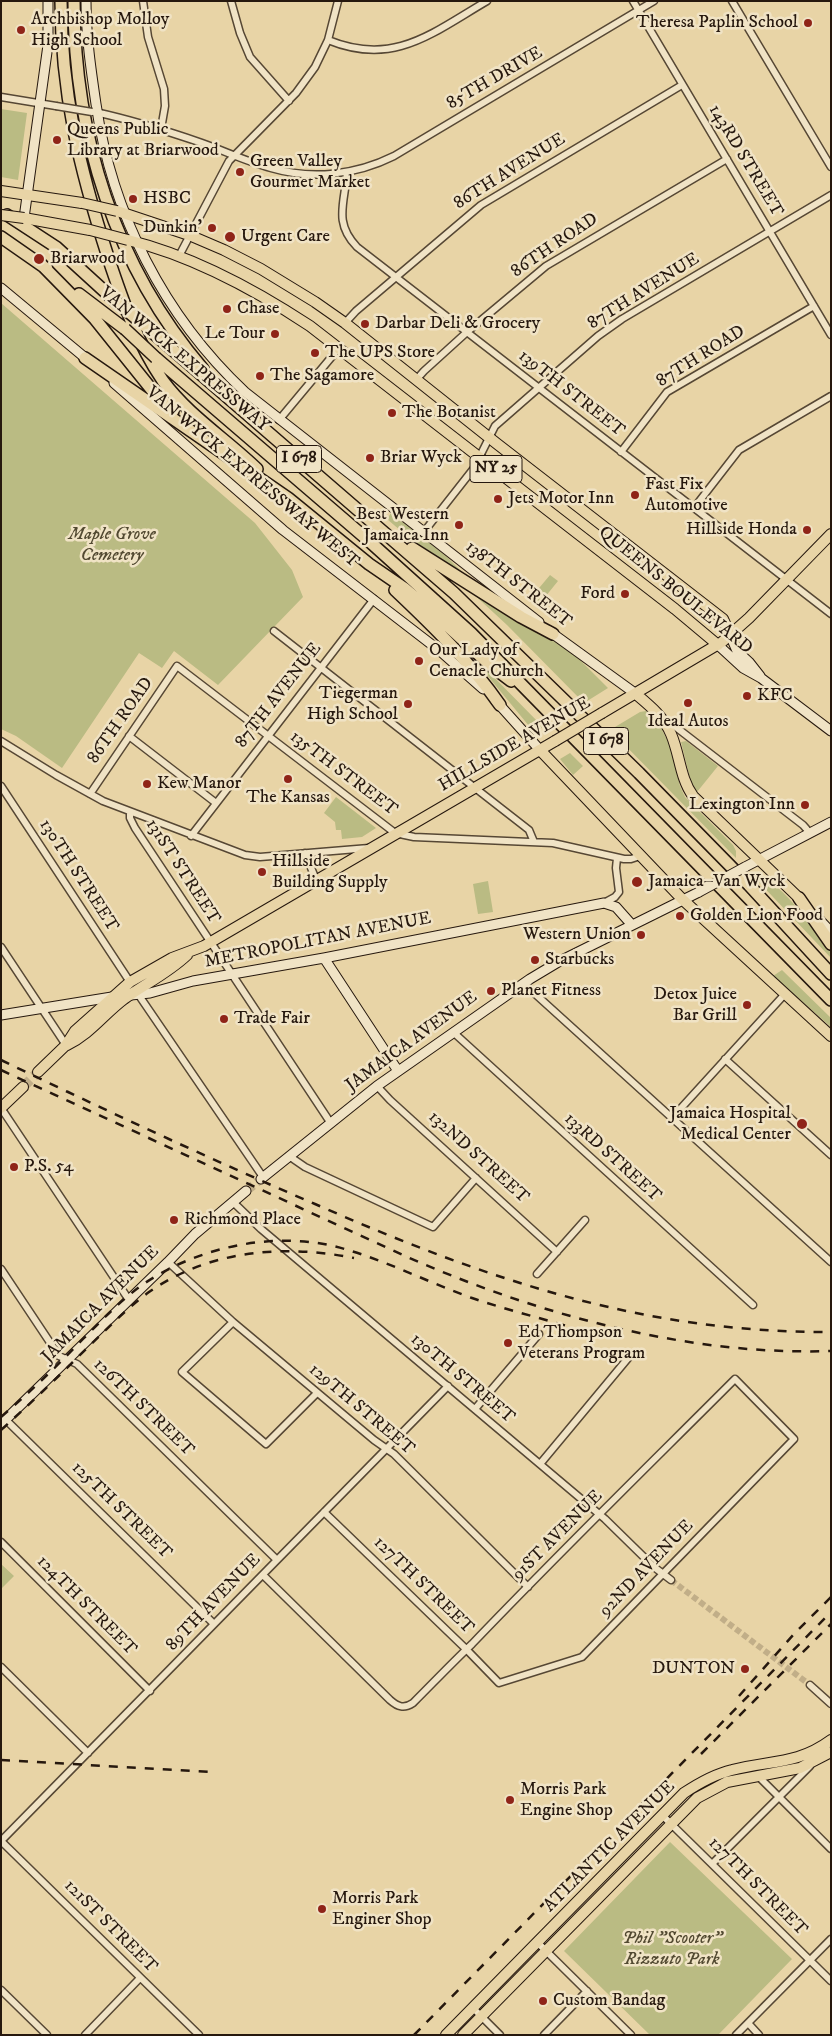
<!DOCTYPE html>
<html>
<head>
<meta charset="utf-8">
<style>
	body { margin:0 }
	#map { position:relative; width:832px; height:2036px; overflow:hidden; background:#e8d4a6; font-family:"IM FELL DW Pica",serif }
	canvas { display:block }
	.frame { position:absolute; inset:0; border:2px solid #26180e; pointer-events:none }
</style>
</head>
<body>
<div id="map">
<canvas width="832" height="2036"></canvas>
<div class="frame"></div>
</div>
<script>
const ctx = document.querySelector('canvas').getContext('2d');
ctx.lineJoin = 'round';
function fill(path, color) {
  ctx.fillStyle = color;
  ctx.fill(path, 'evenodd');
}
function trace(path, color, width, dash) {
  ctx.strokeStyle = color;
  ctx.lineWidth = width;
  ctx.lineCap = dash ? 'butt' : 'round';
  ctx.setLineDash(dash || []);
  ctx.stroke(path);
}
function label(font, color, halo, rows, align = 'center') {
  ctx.font = font + ' "IM FELL DW Pica",serif';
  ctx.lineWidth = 5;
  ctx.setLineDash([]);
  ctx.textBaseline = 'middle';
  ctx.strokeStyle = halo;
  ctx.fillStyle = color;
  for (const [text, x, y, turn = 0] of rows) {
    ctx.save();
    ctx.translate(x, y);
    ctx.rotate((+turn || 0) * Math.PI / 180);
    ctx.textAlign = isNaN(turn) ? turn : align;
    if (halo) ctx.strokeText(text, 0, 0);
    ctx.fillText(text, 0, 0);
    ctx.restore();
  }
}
fill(new Path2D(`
	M1,109L27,113L18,180L1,177Z
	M1,303L255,523L292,570L303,597L218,685L174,651L162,668L139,653L62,768L16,736L1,729Z
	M391,513L446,556L464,574C436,565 410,538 387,519Z
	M550,575L558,581L537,607L529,600Z
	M468,589L571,651L608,688L584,703L507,625Z
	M478,661L543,727L534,732L477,663Z
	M646,711L661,728L670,745L680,786L685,797L733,845L736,851V858L610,730L640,712Z
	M686,741L718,766L697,792L691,783L681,742Z
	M570,753L583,766L573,775L560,759Z
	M336,797L376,828L362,837L342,839L341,830H336L335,822L324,813Z
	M757,876C777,876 818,934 831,951V958L754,877Z
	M488,881L493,912L478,914L473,884Z
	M782,970L831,1018V1027L773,976Z
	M1,1564L14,1576L1,1589Z
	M670,1842L792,1959L718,2035H650L564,1951Z`), '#babb83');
trace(new Path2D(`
	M671,1580L810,1685`), '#c1ae88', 6, [6, 3]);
trace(new Path2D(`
	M246,1191L261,1179`), '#c1ae88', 9, [9, 4.5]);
trace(new Path2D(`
	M23,1087L38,1072`), '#c1ae88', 10, [10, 5]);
const minor = new Path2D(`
	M143,1L148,37L164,89L165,106L161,129
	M231,1L240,33L250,57L289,101
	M633,1L831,335
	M732,1L831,167
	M328,40C394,67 432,33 487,1
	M1,97L56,106
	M95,112C132,120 167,131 202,143C225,151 247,162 271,168C312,180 356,175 394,156L654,1
	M347,172C345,203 333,222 357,247L831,614
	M179,256L229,161L296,93L315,67L328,40L338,1
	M345,323L356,311L481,205L682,85
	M416,380L424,371L467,332L546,266L727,159
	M279,420L339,348
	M621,452L667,392L814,306
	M694,508L739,450L831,396
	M423,533L474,468L495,426L598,336L622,319L831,195
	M274,631L529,830L534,842
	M667,722L677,728L803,825L810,833
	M129,736L216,803
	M1,741L56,775L103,801L245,855L260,857L369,848
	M1,786L130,982
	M90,794L177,666L395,833L414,837L553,843L624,859H631L640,856
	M130,812V818L135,828L330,1122
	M191,836L374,599
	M305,853L316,880
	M604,903L615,897L619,892L616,868L617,858
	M1,947L66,1045
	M523,983L831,1262
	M138,994L263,1177
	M453,1032L753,1305
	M725,1059L831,1155
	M377,1086L390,1100L557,1252
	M1,1108L129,1300
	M672,1118L784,995
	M289,1156L305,1167L433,1227L476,1178
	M233,1202L261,1229L605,1519L654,1567L671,1580
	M168,1262L233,1322L374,1440L394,1454L528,1587
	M1,1269L59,1356L77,1364L277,1560
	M537,1274L585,1220
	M233,1322L182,1372L266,1444L317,1393
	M475,1409L539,1334
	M6,1420L214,1624
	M540,1464L629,1357
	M1,1542L150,1691
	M263,1575L390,1700C398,1707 404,1709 413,1703C433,1683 452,1663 472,1644C558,1554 647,1467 735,1379L794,1439L582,1657L499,1683L466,1649L324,1512
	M1,1667L88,1753
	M810,1685L831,1704
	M757,1775L831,1849
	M662,1815L831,1981
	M712,1864L810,1766
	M537,1942L631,2035
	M1,1990L47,2035
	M473,2008L500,2035
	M748,2023L759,2035
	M85,2035L140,1978
	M199,2035L1,1841L448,1386
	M544,2035L587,1991
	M736,2035L831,1939`);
const secondary = new Path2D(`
	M86,1C86,36 91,70 96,104C112,214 164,316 245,392L539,622
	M24,218L48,45V1
	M1,288L89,361
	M114,383L283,530L440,651L483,689
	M549,631L636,694
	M730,635L737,651L749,662L760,676
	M718,645L743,668L761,678L831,731
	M496,701L540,750
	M745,867L831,822
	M817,917L831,932
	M324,958L398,1071
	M131,995L150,993L193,981L324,958L604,903L616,907L632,925
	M1,1015L118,996
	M261,1179L377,1086L530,979L560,961L699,892
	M1,1424L168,1262L195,1234L246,1191`);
const primary = new Path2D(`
	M1,191L82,203
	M117,211L189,235L224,250L261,269L315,302L345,323L496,443L723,619L730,635
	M24,218L90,230
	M128,240C193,256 254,289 310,326L675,609L718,645
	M636,694C649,705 664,717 671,734C680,755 680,778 693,796L799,898
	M602,713L722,642L749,618L831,534
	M540,750L682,899L831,1036
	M67,1045C90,1034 104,1014 124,999C145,984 168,973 187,955
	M38,1072L66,1045L75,1031L130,982L172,958L204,946L555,741
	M1,1108L23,1087
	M446,2035L684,1793C699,1783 715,1774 732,1770C770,1760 797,1765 831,1740
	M463,2035L697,1798L727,1782L800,1768L831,1752`);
const motorway = new Path2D(`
	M61,1C61,93 80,170 108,257C122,299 137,343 163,381C189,416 226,439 257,469
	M74,1C74,135 115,267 203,369
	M7,215L56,247L113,299
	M1,237L47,269
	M41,264L95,319L152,390L173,411
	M79,294L125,329
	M137,319L454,593L639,773L749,885L831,974
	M85,358L288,498L369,564L404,588L429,609L490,665L511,681
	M156,358L369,541L471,633L831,1000
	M412,548L521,617L553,634
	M395,590C433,626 470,662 500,705
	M799,898L831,944`);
trace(minor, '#564734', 9);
trace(secondary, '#26180e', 11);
trace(primary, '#26180e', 12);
trace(motorway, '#26180e', 14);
trace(minor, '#f0e3c5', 6);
trace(secondary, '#f0e3c5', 9);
trace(primary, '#e8d4a6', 10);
trace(motorway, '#e8d4a6', 11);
trace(new Path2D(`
	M1,1060C105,1110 210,1159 315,1204C486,1279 642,1333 831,1332
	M1,1070L405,1256C536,1314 687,1356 831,1351
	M1,1417C30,1392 57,1366 83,1339C103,1319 122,1299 145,1283C202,1245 282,1229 348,1250C391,1263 430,1283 472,1298C504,1309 537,1317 570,1327
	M1,1430C31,1403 59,1376 87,1348C107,1329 126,1309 149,1292C209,1250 284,1244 354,1258
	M739,1696L794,1634L831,1597
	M701,1754L831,1624
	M1,1760L211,1772
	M414,2035L831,1612`), '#26180e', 2.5, [9, 9]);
const minorBridge = new Path2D(`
	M56,106L92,112`);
const secondaryBridge = new Path2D(`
	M699,892L745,867`);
const primaryBridge = new Path2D(`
	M82,203L117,211
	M1,215L24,218
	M90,230L128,240
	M555,741L602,713`);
const motorwayBridge = new Path2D(`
	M113,299L137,319
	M125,329L156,358`);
trace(minorBridge, '#564734', 9, []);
trace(secondaryBridge, '#26180e', 11, []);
trace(primaryBridge, '#26180e', 12, []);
trace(motorwayBridge, '#26180e', 14, []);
trace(minorBridge, '#f0e3c5', 6);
trace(secondaryBridge, '#f0e3c5', 9);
trace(primaryBridge, '#e8d4a6', 10);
trace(motorwayBridge, '#e8d4a6', 11);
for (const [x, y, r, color] of [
	[808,23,5,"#8f2418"],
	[21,30,5,"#8f2418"],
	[57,140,5,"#8f2418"],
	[240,172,5,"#8f2418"],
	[133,199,5,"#8f2418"],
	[212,228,5,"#8f2418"],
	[230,237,6,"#8f2418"],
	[39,259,6,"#8f2418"],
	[227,309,5,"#8f2418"],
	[365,324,5,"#8f2418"],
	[275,334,5,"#8f2418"],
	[315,353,5,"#8f2418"],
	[260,376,5,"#8f2418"],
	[392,413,5,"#8f2418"],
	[370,458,5,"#8f2418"],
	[635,495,5,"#8f2418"],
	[498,499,5,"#8f2418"],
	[459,525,5,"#8f2418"],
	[807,530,5,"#8f2418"],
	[625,594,5,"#8f2418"],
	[419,661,5,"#8f2418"],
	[747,696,5,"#8f2418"],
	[688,703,5,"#8f2418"],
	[408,704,5,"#8f2418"],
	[288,779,5,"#8f2418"],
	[147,784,5,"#8f2418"],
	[805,805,5,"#8f2418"],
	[262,872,5,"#8f2418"],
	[637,882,6,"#8f2418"],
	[680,916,5,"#8f2418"],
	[641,935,5,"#8f2418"],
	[535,960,5,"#8f2418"],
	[491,991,5,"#8f2418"],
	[747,1005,5,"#8f2418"],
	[224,1019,5,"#8f2418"],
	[802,1124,6,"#8f2418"],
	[14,1167,5,"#8f2418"],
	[174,1220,5,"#8f2418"],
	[508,1343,5,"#8f2418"],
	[745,1669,5,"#8f2418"],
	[510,1800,5,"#8f2418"],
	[322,1909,5,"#8f2418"],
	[543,2001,5,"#8f2418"]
]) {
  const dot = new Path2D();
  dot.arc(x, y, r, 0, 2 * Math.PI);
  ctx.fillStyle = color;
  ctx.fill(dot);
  trace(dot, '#f0e3c5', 2);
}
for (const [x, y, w] of [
	[299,459,45],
	[496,469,52],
	[606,741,45]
]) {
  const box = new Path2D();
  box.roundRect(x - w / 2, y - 13.5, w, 27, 4);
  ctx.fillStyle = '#f0e3c5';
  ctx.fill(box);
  trace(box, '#26180e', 1);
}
label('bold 16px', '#26180e', null, [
	["I 678",299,459],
	["NY 25",496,469],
	["I 678",606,741]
]);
label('18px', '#26180e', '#f0e3c5', [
	["Archbishop Molloy",31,20],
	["High School",31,41],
	["Theresa Paplin School",798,23,"right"],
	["Queens Public",67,130],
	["Library at Briarwood",67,151],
	["Green Valley",250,162],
	["Gourmet Market",250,183],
	["HSBC",143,199],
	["Dunkin'",202,228,"right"],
	["Urgent Care",241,237],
	["Briarwood",50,259],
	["Chase",237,309],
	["Darbar Deli & Grocery",375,324],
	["Le Tour",265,334,"right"],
	["The UPS Store",325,353],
	["The Sagamore",270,376],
	["The Botanist",402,413],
	["Briar Wyck",380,458],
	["Fast Fix",645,485],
	["Automotive",645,506],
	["Jets Motor Inn",508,499],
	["Best Western",449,515,"right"],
	["Jamaica Inn",449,536,"right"],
	["Hillside Honda",797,530,"right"],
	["Ford",615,594,"right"],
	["Our Lady of",429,651],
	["Cenacle Church",429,672],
	["Tiegerman",398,694,"right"],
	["High School",398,715,"right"],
	["KFC",757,696],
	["Ideal Autos",688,722,"center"],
	["Kew Manor",157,784],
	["The Kansas",288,798,"center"],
	["Lexington Inn",795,805,"right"],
	["Hillside",272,862],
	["Building Supply",272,883],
	["Jamaica–Van Wyck",648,882],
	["Golden Lion Food",690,916],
	["Western Union",631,935,"right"],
	["Starbucks",545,960],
	["Planet Fitness",501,991],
	["Detox Juice",737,995,"right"],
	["Bar Grill",737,1016,"right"],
	["Trade Fair",234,1019],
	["Jamaica Hospital",791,1114,"right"],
	["Medical Center",791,1135,"right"],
	["P.S. 54",24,1167],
	["Richmond Place",184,1220],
	["Ed Thompson",518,1333],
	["Veterans Program",518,1354],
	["DUNTON",735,1669,"right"],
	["Morris Park",520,1790],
	["Engine Shop",520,1811],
	["Morris Park",332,1899],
	["Enginer Shop",332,1920],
	["Custom Bandag",553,2001]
], 'left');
label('18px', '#26180e', '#f0e3c5', [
	["85TH DRIVE",495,79,-30],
	["143RD STREET",745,161,59],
	["86TH AVENUE",510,172,-32],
	["86TH ROAD",555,246,-34],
	["87TH AVENUE",644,292,-32],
	["87TH ROAD",701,357,-32],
	["VAN WYCK EXPRESSWAY",184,360,40],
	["139TH STREET",571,394,38],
	["VAN WYCK EXPRESSWAY WEST",252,478,40],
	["138TH STREET",518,585,38],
	["QUEENS BOULEVARD",675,591,39],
	["87TH AVENUE",279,696,-52],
	["86TH ROAD",121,721,-55],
	["HILLSIDE AVENUE",515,745,-30],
	["135TH STREET",343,774,37],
	["131ST STREET",182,872,57],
	["130TH STREET",78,876,57],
	["METROPOLITAN AVENUE",318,941,-11],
	["JAMAICA AVENUE",412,1042,-36],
	["132ND STREET",478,1158,42],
	["133RD STREET",612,1158,42],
	["JAMAICA AVENUE",101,1305,-45],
	["130TH STREET",462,1379,40],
	["126TH STREET",143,1408,44],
	["129TH STREET",361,1410,40],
	["125TH STREET",121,1511,44],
	["91ST AVENUE",558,1536,-45],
	["92ND AVENUE",647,1569,-46],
	["127TH STREET",423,1586,44],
	["89TH AVENUE",214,1603,-46],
	["124TH STREET",86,1606,45],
	["ATLANTIC AVENUE",610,1847,-45],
	["127TH STREET",757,1887,45],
	["121ST STREET",110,1927,45]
]);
label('italic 18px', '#524931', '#f0e3c5', [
	["Maple Grove",112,535],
	["Cemetery",112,556],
	["Phil \"Scooter\"",672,1939],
	["Rizzuto Park",672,1960]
]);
</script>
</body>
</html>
